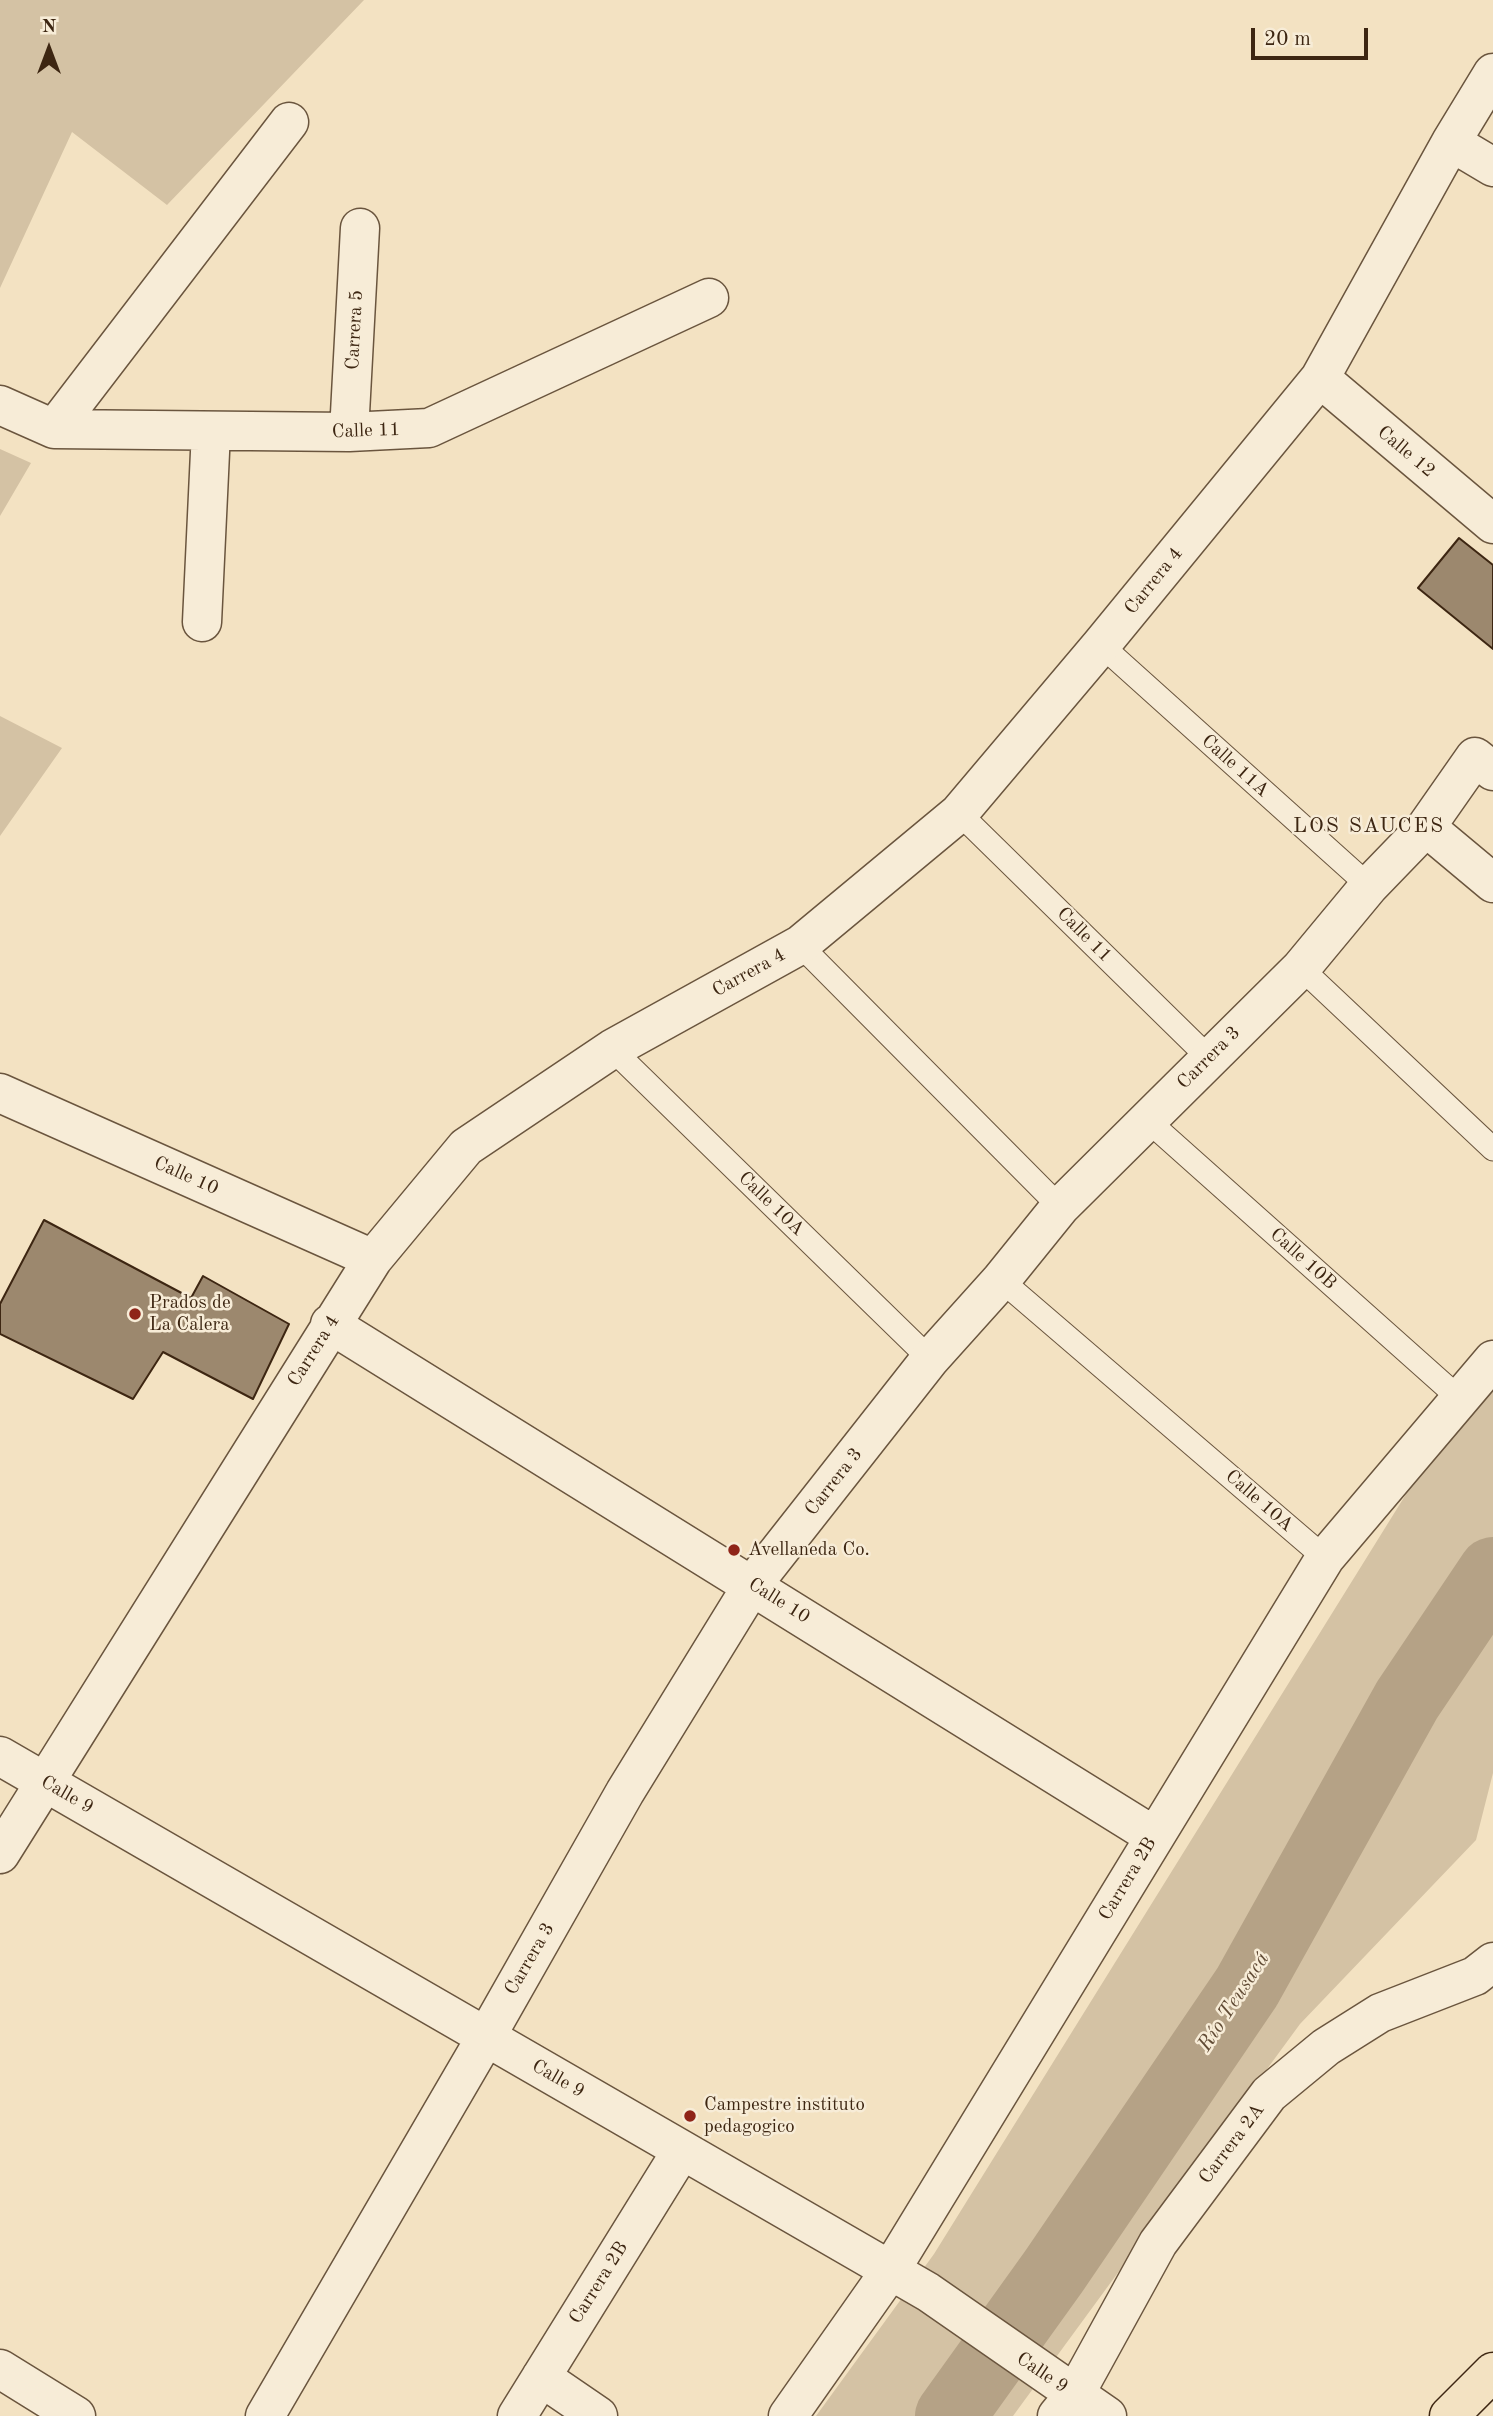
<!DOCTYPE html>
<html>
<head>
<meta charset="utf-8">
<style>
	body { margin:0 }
	#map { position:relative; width:1493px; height:2416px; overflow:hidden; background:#f3e2c2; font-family:"Old Standard TT",serif }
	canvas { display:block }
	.north { position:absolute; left:14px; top:14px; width:70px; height:70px; -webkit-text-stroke:5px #f7ecd7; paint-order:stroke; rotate:0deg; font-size:19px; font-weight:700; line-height:28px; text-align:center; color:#3d2612 }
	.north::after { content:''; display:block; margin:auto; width:24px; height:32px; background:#3d2612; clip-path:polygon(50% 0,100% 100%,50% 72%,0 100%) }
	.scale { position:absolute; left:1251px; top:28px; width:117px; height:32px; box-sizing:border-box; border:4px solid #3d2612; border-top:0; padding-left:9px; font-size:21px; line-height:24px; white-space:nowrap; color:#3d2612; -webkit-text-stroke:5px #f7ecd7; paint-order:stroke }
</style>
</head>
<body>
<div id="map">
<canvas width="1493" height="2416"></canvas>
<div class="north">N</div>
<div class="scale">20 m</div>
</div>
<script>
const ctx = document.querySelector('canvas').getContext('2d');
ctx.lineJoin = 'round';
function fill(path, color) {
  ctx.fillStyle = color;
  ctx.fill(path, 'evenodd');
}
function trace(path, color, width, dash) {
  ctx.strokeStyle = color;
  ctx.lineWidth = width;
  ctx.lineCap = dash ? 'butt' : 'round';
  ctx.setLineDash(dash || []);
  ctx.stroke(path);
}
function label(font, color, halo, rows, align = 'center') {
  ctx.font = font + ' "Old Standard TT",serif';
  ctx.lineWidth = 5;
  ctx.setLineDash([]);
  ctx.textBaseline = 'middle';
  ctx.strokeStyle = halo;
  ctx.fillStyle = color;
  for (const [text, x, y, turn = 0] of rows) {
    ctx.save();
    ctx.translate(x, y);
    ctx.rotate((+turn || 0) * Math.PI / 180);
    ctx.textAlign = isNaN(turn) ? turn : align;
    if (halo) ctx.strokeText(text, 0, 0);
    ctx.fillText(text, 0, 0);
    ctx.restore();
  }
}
fill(new Path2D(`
	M0,0H364L167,205L72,132L0,288Z
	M0,449L31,463L0,516Z
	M0,716L62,748L0,836Z
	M1493,1390V1773L1476,1840L1300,2024L1013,2416H816L934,2254L1408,1491Z`), '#d4c2a4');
trace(new Path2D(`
	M950,2416L1054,2271L1247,1987L1407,1700L1493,1572`), '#b5a286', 70);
const building = new Path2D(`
	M1459,538L1493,565V649L1418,588Z
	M44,1220L191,1298L203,1276L289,1324L253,1399L163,1352L133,1399L0,1334V1304Z`);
fill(building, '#9c886e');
trace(building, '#3d2612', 2);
const service = new Path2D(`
	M1101,645L1369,886
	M959,813L1209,1058
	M800,945L1060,1207
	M1301,968L1493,1149
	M612,1049L930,1359
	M1146,1119L1460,1399
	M1001,1280L1325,1558`);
const minor = new Path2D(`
	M1451,142L1493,167
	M1320,378L1493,524
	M0,405L54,429L349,432L429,428L709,298
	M54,429L289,122
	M349,432L360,228
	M202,622L211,431
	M1426,827L1493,883
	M0,1093L373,1259
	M330,1324L1154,1836
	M0,1756L928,2292L1107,2416
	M0,1854L373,1259L466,1147L612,1049L800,945L959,813L1101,645L1320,378L1451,142L1493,73
	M0,2369L76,2416
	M541,2377L598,2416
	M265,2416L486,2037L625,1792L753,1584L930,1359L1001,1280L1060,1207L1301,968L1369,886L1426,827L1475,757L1493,771
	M517,2416L682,2150
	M788,2416L890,2271L1325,1558L1493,1360
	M1057,2416L1075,2394L1158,2243L1269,2094L1326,2047L1380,2013L1475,1976L1493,1962`);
const primary = new Path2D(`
	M1449,2416L1493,2372`);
trace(service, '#6a553e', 25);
trace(minor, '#6a553e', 41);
trace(primary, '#3d2612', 41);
trace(service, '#f7ecd7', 23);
trace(minor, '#f7ecd7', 38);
trace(primary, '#f3e2c2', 38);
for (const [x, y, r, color] of [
	[135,1314,7,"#8f2418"],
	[734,1550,7,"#8f2418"],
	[690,2116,7,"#8f2418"]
]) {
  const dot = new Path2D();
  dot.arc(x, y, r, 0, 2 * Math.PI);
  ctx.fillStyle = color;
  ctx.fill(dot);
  trace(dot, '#f7ecd7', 2.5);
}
label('19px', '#3d2612', '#f7ecd7', [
	["Carrera 5",355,330,-87],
	["Calle 11",366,431,-2],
	["Calle 12",1406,452,40],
	["Carrera 4",1154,581,-51],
	["Calle 11A",1235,766,42],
	["Calle 11",1084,935,45],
	["Carrera 4",749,973,-29],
	["Carrera 3",1209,1058,-45],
	["Calle 10",186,1176,24],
	["Calle 10A",771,1204,44],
	["Calle 10B",1303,1259,42],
	["Carrera 4",314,1351,-58],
	["Carrera 3",834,1482,-52],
	["Calle 10A",1259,1501,41],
	["Calle 10",779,1601,32],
	["Calle 9",67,1795,30],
	["Carrera 2B",1128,1879,-59],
	["Carrera 3",530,1959,-60],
	["Calle 9",558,2079,30],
	["Carrera 2A",1232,2144,-53],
	["Carrera 2B",599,2283,-58],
	["Calle 9",1042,2373,34]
]);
label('19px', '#3d2612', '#f7ecd7', [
	["Prados de",149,1303],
	["La Calera",149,1325],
	["Avellaneda Co.",748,1550],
	["Campestre instituto",704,2105],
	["pedagogico",704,2127]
], 'left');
ctx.letterSpacing = '2px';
label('21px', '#3d2612', '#f7ecd7', [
	["LOS SAUCES",1369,826]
]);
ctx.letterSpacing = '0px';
label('italic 21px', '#614b35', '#f7ecd7', [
	["Río Teusacá",1234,2002,-57]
]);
</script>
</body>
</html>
